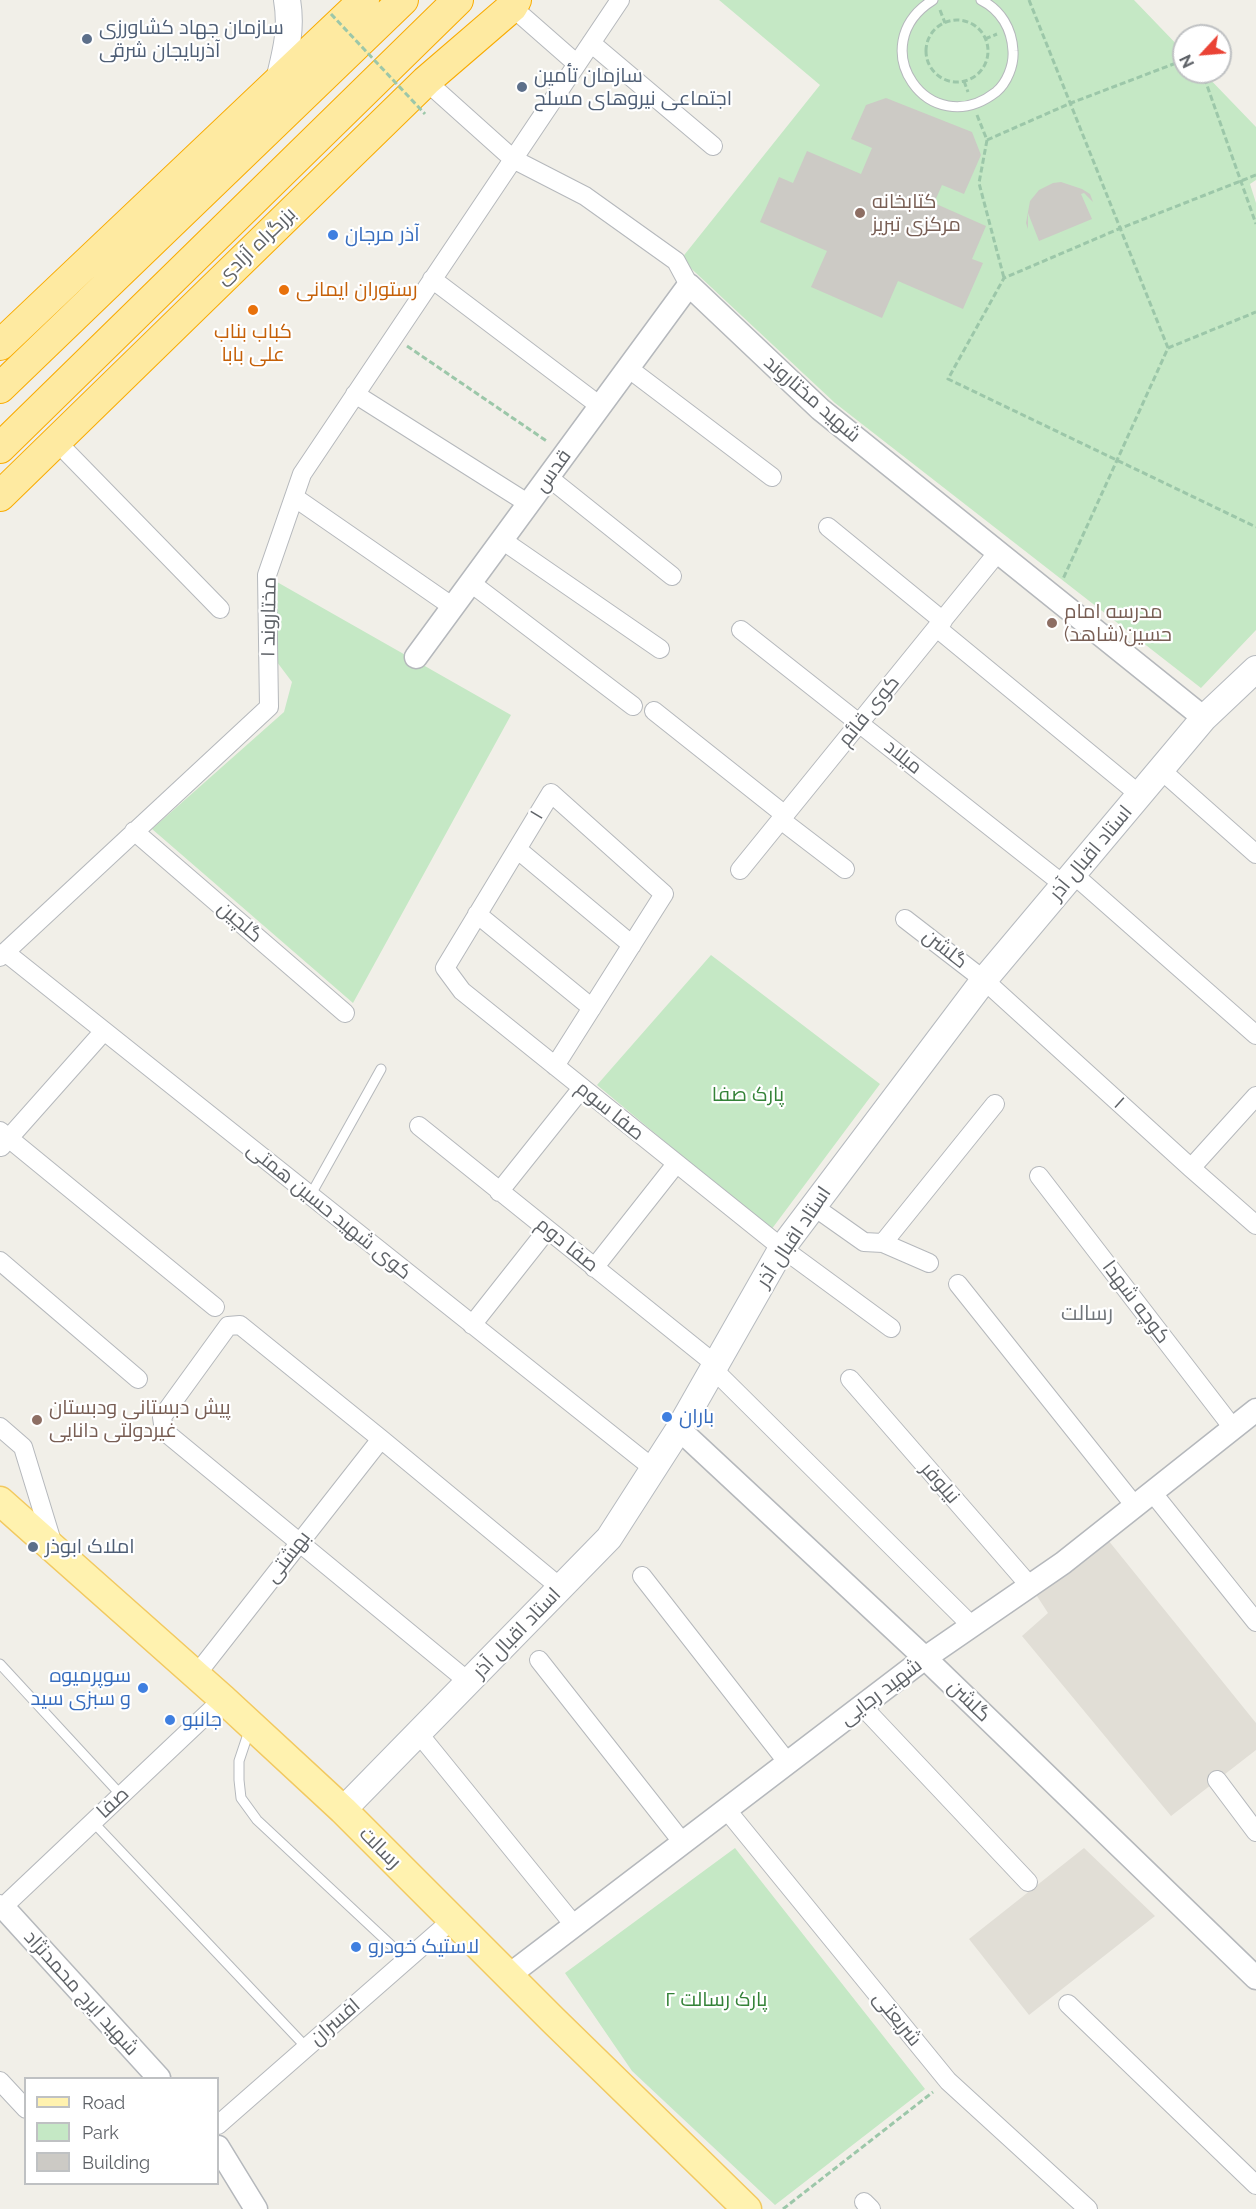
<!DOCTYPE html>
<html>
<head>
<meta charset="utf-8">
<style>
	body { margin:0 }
	#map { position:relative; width:1256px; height:2209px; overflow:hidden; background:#f1efe8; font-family:Raleway,sans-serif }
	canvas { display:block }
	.legend { position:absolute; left:24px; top:2077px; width:195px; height:108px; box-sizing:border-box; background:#fff; border:2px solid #bfc1c3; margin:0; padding:8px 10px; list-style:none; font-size:18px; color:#5f6368 }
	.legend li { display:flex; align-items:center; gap:12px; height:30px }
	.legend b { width:30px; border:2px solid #bfc1c3 }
	.north { position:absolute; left:1172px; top:24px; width:60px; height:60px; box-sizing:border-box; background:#fff; border:2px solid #bfc1c3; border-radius:50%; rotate:244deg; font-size:16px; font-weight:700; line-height:24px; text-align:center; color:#5f6368 }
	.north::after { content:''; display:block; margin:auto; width:21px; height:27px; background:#ea4335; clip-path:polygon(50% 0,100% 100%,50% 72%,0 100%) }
</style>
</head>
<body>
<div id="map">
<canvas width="1256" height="2209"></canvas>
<ul class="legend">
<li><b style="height:8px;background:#fff2af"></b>Road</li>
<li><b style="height:16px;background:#c5e8c5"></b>Park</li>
<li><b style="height:16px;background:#cccac5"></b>Building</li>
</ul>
<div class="north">N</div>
</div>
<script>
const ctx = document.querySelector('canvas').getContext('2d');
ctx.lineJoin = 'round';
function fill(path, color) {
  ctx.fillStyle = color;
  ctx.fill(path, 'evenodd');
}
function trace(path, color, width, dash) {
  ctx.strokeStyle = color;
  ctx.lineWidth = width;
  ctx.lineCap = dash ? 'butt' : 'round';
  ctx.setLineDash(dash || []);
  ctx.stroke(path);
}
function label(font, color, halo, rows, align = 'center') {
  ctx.font = font + ' Raleway,Cairo,sans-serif';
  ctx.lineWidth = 4.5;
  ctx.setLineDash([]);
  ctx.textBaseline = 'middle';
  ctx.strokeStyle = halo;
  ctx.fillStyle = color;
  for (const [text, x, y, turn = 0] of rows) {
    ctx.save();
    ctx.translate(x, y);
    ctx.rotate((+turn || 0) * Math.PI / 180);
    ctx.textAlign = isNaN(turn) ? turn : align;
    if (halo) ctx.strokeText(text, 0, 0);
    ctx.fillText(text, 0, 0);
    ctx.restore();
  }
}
fill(new Path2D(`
	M1108,1540L1256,1723V1750L1171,1816L1022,1636L1048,1613L1035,1593Z
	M1084,1848L1155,1916L1029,2015L969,1939Z`), '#e1ded6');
fill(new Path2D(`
	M719,0H1134L1184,52V72H1203L1256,127V180L1250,184L1256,203V630L1201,688L835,403L681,259L820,85Z
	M277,582L511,715L353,1003L152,829L284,712L292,682L259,638Z
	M711,955L880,1084L771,1230L597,1085Z
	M735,1848L925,2089L775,2205L632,2071L565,1973Z`), '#c5e8c5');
fill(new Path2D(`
	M886,98L972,132L981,155L964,194L942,185L934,203L986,226L972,259L983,263L963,309L898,281L882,318L811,287L827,251L760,222L779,177L793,183L807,151L861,174L872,148L851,139L866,105Z
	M1061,182L1082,189L1090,194L1093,202L1084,193L1081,194L1092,219L1039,241L1028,213V229L1026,223L1030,201L1039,190L1053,183Z`), '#cccac5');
const service = new Path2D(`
	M933,0C861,45 929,144 996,92C1007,83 1014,65 1013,51C1012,29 1001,10 981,0
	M310,1196L381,1069
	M0,1664L121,1795
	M250,1728L239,1761V1780L241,1798L257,1820L407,1960
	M93,1822L306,2047`);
const minor = new Path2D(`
	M512,7L577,64
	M591,43L713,146
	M426,81L513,159L585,196L676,261L689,285
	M432,279L600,406
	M628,368L772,477
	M355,394L529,504
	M56,441L220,609
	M548,477L672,576
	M294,497L453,607
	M828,527L943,621
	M502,540L660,649
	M471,583L633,706
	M937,628L1140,795
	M741,630L1064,885
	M654,711L785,815
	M1161,770L1256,854
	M781,820L845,869
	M134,831L345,1013
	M517,849L632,945
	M740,870L998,552
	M1073,874L1256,1035
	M477,914L592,1008
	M905,919L984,980L1191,1168L1256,1225
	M5,952L654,1469
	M0,957L269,707L267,575L302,474L620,0
	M555,1066L664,894L551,793L445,968L462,991L782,1248L891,1328
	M419,1126L715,1364
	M0,1131L215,1307
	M1,1147L104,1031
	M1191,1168L1256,1096
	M1039,1176L1233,1428
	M499,1192L582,1088
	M813,1206L864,1242L883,1243L929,1263
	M883,1243L995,1104
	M0,1261L138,1379
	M594,1268L676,1164
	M958,1284L1135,1506
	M472,1325L547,1230
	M713,1369L972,1626
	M850,1379L1030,1586
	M0,1427L23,1447L53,1545
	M1152,1492L1256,1622
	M642,1576L788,1763
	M539,1660L683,1843
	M196,1675L381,1439
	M470,1683L164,1431L162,1417L228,1326L240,1325L381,1439L561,1588
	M862,1706L1028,1882
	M419,1734L574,1925
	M1217,1780L1256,1832
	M726,1809L948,2081L1088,2209
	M0,1904L3,1907L223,1699
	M1068,2004L1256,2185
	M0,2081L26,2109
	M218,2125L452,1920
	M864,2202L871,2209`);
const tertiary = new Path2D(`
	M416,657L689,285L820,409L1204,718
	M679,1429L925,1658L1256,1978
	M0,1909L3,1907L159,2078
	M508,1976L925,1658L1063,1563L1256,1410
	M218,2147L256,2209`);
const secondary = new Path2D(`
	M279,80C286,52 292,28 287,0
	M343,1810L609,1538L679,1429L782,1248L984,980L1204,718L1256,669`);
const primary = new Path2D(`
	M0,1501L223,1699L343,1810L553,2020L747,2209`);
const trunk = new Path2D(`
	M0,345L364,0
	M0,388L403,0
	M0,448L458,0
	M0,496L426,81L512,7L516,0`);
trace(service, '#b5b8bc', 11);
trace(minor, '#b5b8bc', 20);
trace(tertiary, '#b5b8bc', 25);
trace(secondary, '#b6babf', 28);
trace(primary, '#f2c960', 31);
trace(trunk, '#f9ab00', 32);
trace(new Path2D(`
	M1029,0L1168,348L1063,579
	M940,10L945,23
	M926 51a31 31 0 1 1 62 0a31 31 0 1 1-62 0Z
	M985,39L997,34
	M1198,72L1204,77L1256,224
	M964,81L968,92
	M977,115L987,140L979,183L1004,278
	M987,140L1071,103L1184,60
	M1256,175L1121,228L1004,278L948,379L1256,527
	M407,346L548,442
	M1168,348L1256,312
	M783,2209L933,2092`), '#9cc7a9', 3, [6, 3]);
trace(service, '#fff', 9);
trace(minor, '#fff', 18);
trace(tertiary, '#fff', 22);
trace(secondary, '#fff', 26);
trace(primary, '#fff2af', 28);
trace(trunk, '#feeaa1', 30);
trace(new Path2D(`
	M331,14L425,114`), '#9cc7a9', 3, [6, 3]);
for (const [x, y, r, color] of [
	[87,39,6,"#5c6f8a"],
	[522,87,6,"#5c6f8a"],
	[860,213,6,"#8d6e63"],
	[333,235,6,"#3f7fe0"],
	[284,290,6,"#e8710a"],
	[253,310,6,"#e8710a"],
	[1052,623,6,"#8d6e63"],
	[667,1417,6,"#3f7fe0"],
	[37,1420,6,"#8d6e63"],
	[33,1547,6,"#5c6f8a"],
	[143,1688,6,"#3f7fe0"],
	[170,1720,6,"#3f7fe0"],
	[356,1947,6,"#3f7fe0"]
]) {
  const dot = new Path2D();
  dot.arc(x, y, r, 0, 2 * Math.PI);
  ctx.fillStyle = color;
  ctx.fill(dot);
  trace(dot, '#fff', 2);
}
label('20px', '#4e5e75', '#fff', [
	["سازمان جهاد کشاورزی",99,28],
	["آذربایجان شرقی",99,51],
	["سازمان تأمین",534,76],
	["اجتماعی نیروهای مسلح",534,99],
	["املاک ابوذر",45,1547]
], 'left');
label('20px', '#785e54', '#fff', [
	["کتابخانه",872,202],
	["مرکزى تبریز",872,225],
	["مدرسه امام",1064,612],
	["حسین(شاهد)",1064,635],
	["پیش دبستانی ودبستان",49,1408],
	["غیردولتی دانایی",49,1431]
], 'left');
label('20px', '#366cbe', '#fff', [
	["آذر مرجان",345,235],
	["باران",679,1417],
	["سوپرمیوه",131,1676,"right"],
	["و سبزی سید",131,1699,"right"],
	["جانبو",182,1720],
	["لاستیک خودرو",368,1947]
], 'left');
label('20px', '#5f6368', '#fff', [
	["بزرگراه آزادی",256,246,-44],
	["شهید مختاروند",812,399,41],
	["قدس",553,471,-54],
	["مختاروند ۱",269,617,-89],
	["کوی قائم",869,711,-51],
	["میلاد",903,757,39],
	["۱",537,815,-59],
	["استاد اقبال آذر",1091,853,-50],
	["گلچین",240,922,41],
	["گلشن",945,949,38],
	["۱",1119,1103,42],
	["صفا سوم",610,1111,39],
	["کوی شهید حسین همتی",329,1211,39],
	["استاد اقبال آذر",794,1237,-56],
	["صفا دوم",567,1245,39],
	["کوچه شهدا",1136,1302,53],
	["نیلوفر",940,1483,49],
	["بهشتی",288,1557,-52],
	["استاد اقبال آذر",517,1633,-46],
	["شهید رجایی",881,1692,-37],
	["گلشن",969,1701,44],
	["صفا",113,1803,-43],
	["رسالت",380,1848,45],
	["شهید ایرج محمدنژاد",81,1993,48],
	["شریعتی",897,2019,51],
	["افسران",335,2022,-41]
]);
label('20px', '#c56008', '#fff', [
	["رستوران ایمانی",296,290],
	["کباب بناب",253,332,"center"],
	["علی بابا",253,355,"center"]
], 'left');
label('20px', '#348238', '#fff', [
	["پارک صفا",748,1095],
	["پارک رسالت ۲",716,2000]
]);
label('21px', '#70757a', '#fff', [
	["رسالت",1087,1314]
]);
</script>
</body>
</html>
